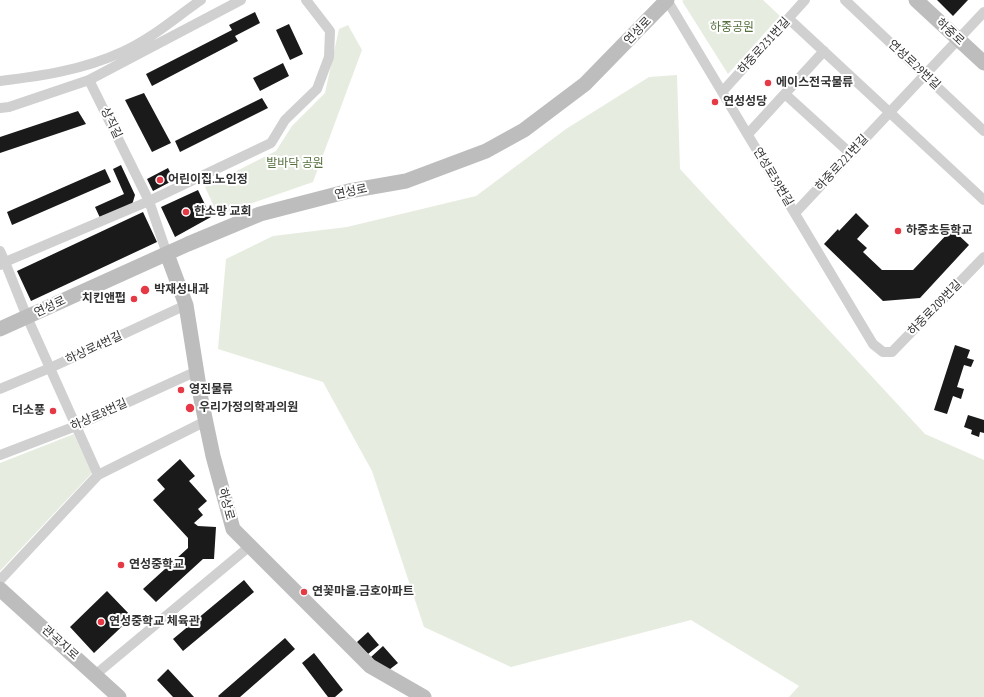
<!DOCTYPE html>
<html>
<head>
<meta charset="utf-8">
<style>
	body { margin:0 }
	canvas { display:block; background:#fff }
</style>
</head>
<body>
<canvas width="984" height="697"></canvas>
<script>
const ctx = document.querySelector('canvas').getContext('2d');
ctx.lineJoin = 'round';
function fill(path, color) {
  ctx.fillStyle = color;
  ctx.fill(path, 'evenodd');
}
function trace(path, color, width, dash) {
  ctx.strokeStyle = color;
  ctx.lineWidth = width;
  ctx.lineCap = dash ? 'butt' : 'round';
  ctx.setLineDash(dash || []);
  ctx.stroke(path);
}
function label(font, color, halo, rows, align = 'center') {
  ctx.font = font + ' "PT Sans Narrow","Noto Sans KR",sans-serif';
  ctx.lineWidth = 4;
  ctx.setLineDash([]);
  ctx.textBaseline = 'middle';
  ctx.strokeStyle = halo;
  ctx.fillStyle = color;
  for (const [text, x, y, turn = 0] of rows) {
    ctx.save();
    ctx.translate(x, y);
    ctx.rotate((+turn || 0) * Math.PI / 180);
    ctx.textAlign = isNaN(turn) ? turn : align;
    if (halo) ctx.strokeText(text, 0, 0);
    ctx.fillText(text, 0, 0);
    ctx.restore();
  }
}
fill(new Path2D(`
	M684,0H763L780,16L728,74L682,1Z
	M348,25L362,50L313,182L218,215L205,187L276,151L292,126L325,93L339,29Z
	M677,75L680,169L925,434L984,460V697H789L799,686L691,620L511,667L424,627L372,471L323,382L218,349L226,259L273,236L347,227L476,196L566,129L649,77Z
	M74,434L92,473L0,571V463Z`), '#e6ecdf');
fill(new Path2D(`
	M937,0H968L953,16Z
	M255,12L260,23L235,36L238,41L152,86L146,74L232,30L229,25Z
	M289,24L303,54L290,60L276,30Z
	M283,63L289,76L260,91L253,78Z
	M144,93L171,143L152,152L125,100Z
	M262,98L268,108L180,152L175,141Z
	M78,111L86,124L0,153V137Z
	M121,165L135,195L132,205L101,220L95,207L124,194L113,169Z
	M168,168L174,180L153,191L147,179Z
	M105,169L111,182L12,225L7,212Z
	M198,190L211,217L175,237L161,207Z
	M143,212L157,242L31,301L17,271Z
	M856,213L869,226L857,239L867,248L863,252L882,270H913L952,229L969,245L920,298L883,301L824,244L838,229L839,231Z
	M955,345L970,350L967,358L974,360L971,367L964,365L957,387L964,389L961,399L953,396L947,414L934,410Z
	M968,415L984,420V433L980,432L979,437L971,434L972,430L964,427Z
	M180,459L195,476L189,481L207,501L198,509L203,515L194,523L198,526L216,527L214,559H203L156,602L143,589L188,548V538L153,500L165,489L157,480Z
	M244,580L254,592L183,651L173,639Z
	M107,591L132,617L94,653L70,627Z
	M368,632L379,645L368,654L357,642Z
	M285,638L295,649L240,697H219L218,696Z
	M383,646L398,663L385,673L371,657Z
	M314,653L343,690L335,697H328L302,663Z
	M168,669L194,697H173L157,680Z`), '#1a1a1a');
trace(new Path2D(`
	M667,0L873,344L883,352H892L984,257
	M845,0L984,131
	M789,19L984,200
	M89,80L149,201L167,254
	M0,81C41,76 83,70 122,52C150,40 175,18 201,0
	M722,92L805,0
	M785,94L851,154
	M0,108L9,107L89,80L241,0
	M748,134L824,51
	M795,213L984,12
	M0,251L5,262L149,201L271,143L285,120L317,89L329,57L330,31L306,0
	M0,265L5,262L27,317L98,475L206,421
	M0,389L50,368L186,305
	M0,455L76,426L197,371
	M0,580L98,475
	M95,675L250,546`), '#d0d0d0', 10);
trace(new Path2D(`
	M916,0L984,63
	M167,254L186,305L201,399L213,456L233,529L370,666L424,697
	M0,329L188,244L260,214L349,191L406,181L486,151L524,130L585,84L667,0
	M0,589L119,697`), '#bdbdbd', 15);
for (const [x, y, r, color] of [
	[768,83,4,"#e63946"],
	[715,102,4,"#e63946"],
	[160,180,4,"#e63946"],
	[186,212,4,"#e63946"],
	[898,231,4,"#e63946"],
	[145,290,5,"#e63946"],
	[134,299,4,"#e63946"],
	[181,390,4,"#e63946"],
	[190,408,5,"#e63946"],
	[53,411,4,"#e63946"],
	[121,565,4,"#e63946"],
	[304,592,4,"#e63946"],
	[101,622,4,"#e63946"]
]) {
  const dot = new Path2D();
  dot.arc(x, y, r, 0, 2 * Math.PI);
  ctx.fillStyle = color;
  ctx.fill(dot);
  trace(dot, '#fff', 1.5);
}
label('12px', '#56703f', '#fff', [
	["하중공원",732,28],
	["발바닥 공원",295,164]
]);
label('12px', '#333', '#fff', [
	["연성로",638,31,-46],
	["하중로",950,32,43],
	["하중로231번길",764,46,-48],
	["연성로29번길",914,65,43],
	["상직길",111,123,64],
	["하중로221번길",842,163,-47],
	["연성로39번길",773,177,59],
	["연성로",351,192,-12],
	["연성로",50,307,-25],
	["하중로209번길",935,308,-46],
	["하상로4번길",94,348,-25],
	["하상로8번길",99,415,-24],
	["하상로",226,504,75],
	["관곡지로",60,643,42]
]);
label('bold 12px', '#333', '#fff', [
	["에이스전국물류",776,83],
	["연성성당",723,102],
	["어린이집.노인정",168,180],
	["한소망 교회",194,212],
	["하중초등학교",906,231],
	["박재성내과",154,290],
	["치킨앤펍",126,299,"right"],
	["영진물류",189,390],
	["우리가정의학과의원",199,408],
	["더소풍",45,411,"right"],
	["연성중학교",129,565],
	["연꽃마을.금호아파트",312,592],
	["연성중학교 체육관",109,622]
], 'left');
</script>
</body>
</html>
